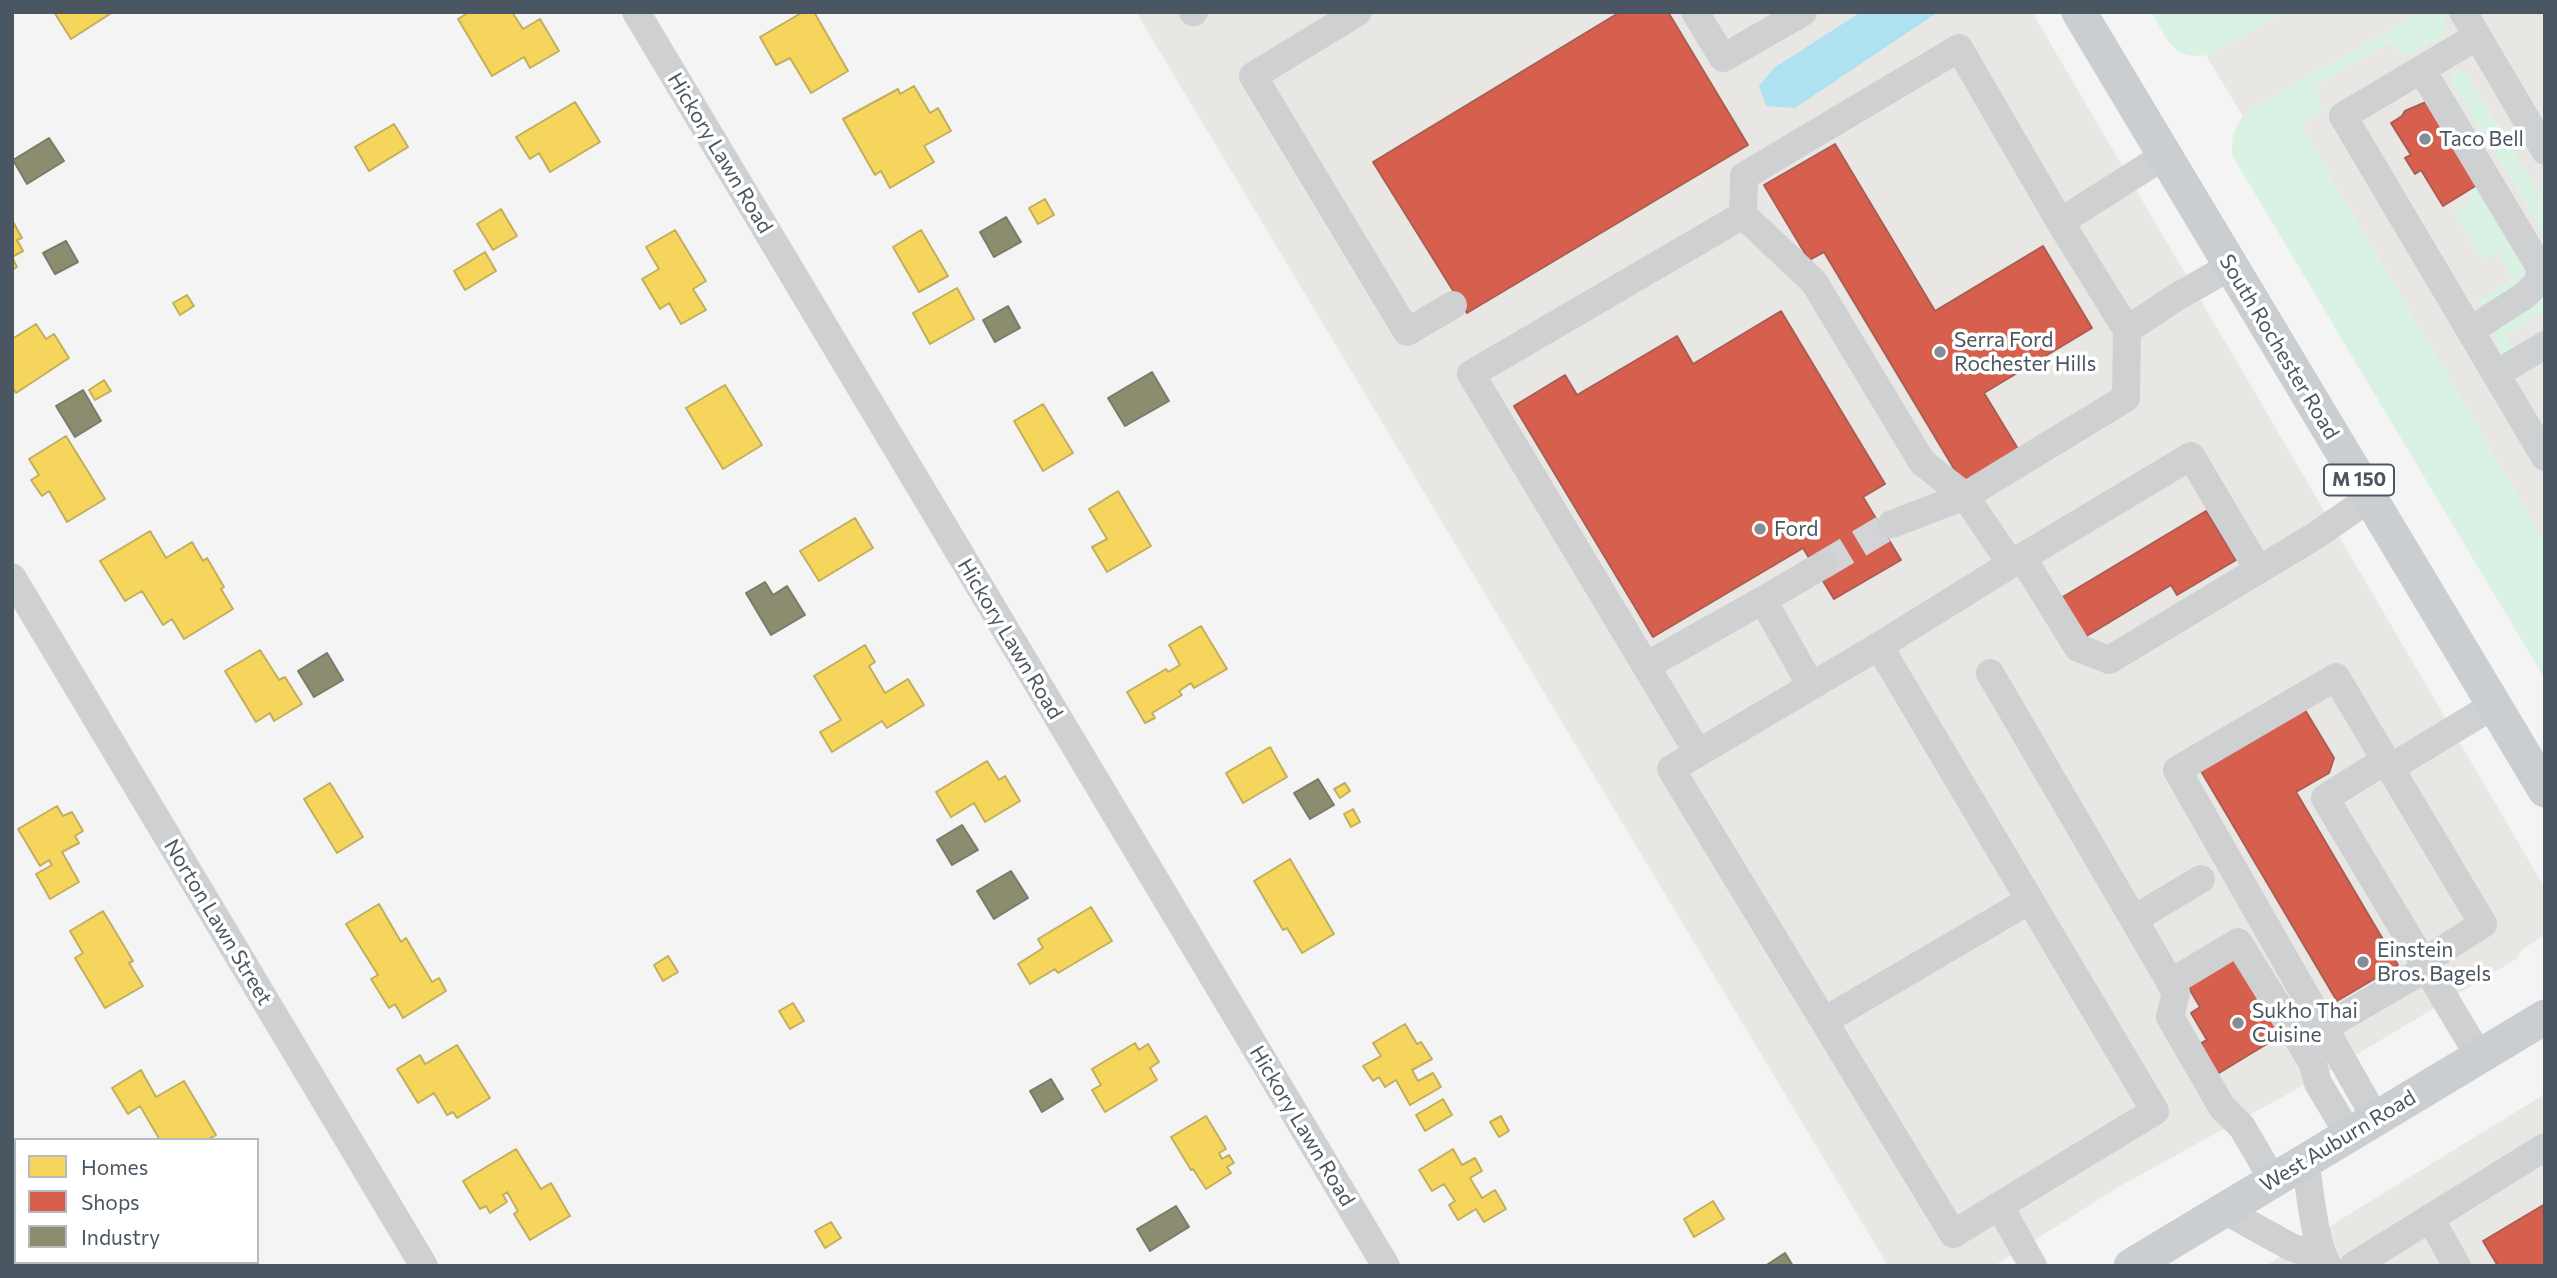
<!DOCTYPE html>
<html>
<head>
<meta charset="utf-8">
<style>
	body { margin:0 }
	#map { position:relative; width:2557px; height:1278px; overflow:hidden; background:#f4f4f4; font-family:Commissioner,sans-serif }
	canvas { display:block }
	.frame { position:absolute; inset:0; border:14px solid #4a5661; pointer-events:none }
	.legend { position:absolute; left:14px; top:1138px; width:245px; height:126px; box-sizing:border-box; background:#fff; border:2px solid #b7bbc0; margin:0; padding:9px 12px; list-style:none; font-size:21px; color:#4a5661 }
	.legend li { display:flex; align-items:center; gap:14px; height:35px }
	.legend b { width:35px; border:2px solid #b7bbc0 }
</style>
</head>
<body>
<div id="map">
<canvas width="2557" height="1278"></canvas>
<div class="frame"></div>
<ul class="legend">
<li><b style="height:19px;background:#f6d55c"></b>Homes</li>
<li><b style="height:19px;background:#d6604d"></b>Shops</li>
<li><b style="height:19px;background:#8c8c6e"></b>Industry</li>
</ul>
</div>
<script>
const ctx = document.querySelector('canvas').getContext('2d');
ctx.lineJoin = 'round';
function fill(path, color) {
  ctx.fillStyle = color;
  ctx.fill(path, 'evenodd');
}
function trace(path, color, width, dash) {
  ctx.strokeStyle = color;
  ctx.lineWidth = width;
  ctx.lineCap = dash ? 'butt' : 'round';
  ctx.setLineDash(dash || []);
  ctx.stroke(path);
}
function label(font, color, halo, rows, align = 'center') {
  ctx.font = font + ' Commissioner,sans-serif';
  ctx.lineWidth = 7;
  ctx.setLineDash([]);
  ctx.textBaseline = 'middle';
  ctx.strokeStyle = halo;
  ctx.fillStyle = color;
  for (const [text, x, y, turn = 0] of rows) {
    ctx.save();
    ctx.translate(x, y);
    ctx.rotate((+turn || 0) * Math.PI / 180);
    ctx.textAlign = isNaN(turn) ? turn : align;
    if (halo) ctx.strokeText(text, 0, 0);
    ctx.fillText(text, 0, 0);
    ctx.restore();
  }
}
fill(new Path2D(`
	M1136,12H2032L2545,888V934L2522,950L2518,958L2326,1073L2120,1186L1994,1266H1888Z
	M2180,12H2545V628L2239,110Z
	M2545,1094V1266H2265Z`), '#e8e7e3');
fill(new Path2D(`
	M2151,12H2284L2211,54C2173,62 2168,40 2151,12Z
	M2422,12H2438L2444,17L2447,30L2441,38L2409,55L2397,52L2391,42L2312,87L2323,107V111L2300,124L2545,541V679L2233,157C2229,139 2236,124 2247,111Z
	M2455,71H2462L2468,76L2545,203V236L2451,82V75Z
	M2480,185L2528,269L2514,287L2479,306L2477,302L2513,279L2496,252L2482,260L2452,212L2473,200L2469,192Z
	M2545,292V311L2506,335L2515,350L2503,357L2495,343L2496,326Z`), '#d9f2e3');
fill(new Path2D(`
	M1861,12H1938L1795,108L1766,106L1759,86L1774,68Z`), '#aee2f0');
const homes = new Path2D(`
	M54,12H113L71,39Z
	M469,12H512L523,29L540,19L559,51L530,68L524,57L492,76L458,19Z
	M803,12H814L848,71L811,93L790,58L776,65L760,37Z
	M914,86L930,113L938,108L951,131L924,146L934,162L890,188L881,171L875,175L843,119L898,89L900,94Z
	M575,102L600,142L550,172L539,153L530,159L516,137Z
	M394,124L408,147L369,171L355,147Z
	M1045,199L1054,215L1038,224L1029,208Z
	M501,209L517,236L493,250L477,224Z
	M12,220L22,238L17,240L23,251L12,257L17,267L12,270Z
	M675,230L706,281L693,289L706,310L681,324L669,303L660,309L642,279L659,269L646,247Z
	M921,230L948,276L919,292L893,247Z
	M485,252L496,271L465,290L454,271Z
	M957,288L974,319L930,344L913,313Z
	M187,295L194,306L180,315L173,303Z
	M36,324L46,339L54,334L69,358L16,393L12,387V339Z
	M104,380L111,391L95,400L89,390Z
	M725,385L762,445L723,469L686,408Z
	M1043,404L1073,453L1043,471L1014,421Z
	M66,436L105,499L67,522L49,491L42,496L31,480L39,475L29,459Z
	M1118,491L1151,546L1107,572L1092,547L1107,539L1089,509Z
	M855,518L873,548L819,581L800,551Z
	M150,531L166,558L192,542L203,561L207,558L224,587L221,589L233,609L184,639L172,619L163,625L142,591L125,601L100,561Z
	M1201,626L1227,669L1194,688L1191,683L1179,691L1182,695L1152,713L1155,718L1145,723L1127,692L1166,669L1168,672L1180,665L1169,645Z
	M865,645L875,662L869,666L885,693L908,679L924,705L887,728L882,721L832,752L820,732L841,720L814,676Z
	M260,650L279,680L285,677L302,704L274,721L270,713L256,722L225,671Z
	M1270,747L1287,777L1243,803L1226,773Z
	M987,761L999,780L1005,776L1020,801L985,822L974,803L951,817L936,792Z
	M330,783L363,837L337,853L304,799Z
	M1345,783L1350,791L1340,798L1334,789Z
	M57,806L63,816L72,812L83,831L75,836L79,843L62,852L79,882L50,899L36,874L52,865L49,860L40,866L18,829Z
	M1353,809L1360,822L1351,827L1344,814Z
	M1290,859L1334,934L1302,953L1287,928L1283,930L1254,881Z
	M379,904L401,942L406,938L432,982L439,978L446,991L403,1018L395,1004L389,1008L371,979L378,975L346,924Z
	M1091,907L1112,941L1058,973L1055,969L1030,984L1018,964L1043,948L1038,939Z
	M103,911L133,961L129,963L143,986L105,1008L75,958L83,953L70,931Z
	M668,956L678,972L663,981L654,965Z
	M793,1003L804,1021L790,1029L779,1011Z
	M1405,1024L1417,1044L1421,1042L1432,1059L1412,1070L1418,1081L1433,1073L1441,1087L1410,1105L1396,1080L1385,1087L1379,1077L1373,1081L1363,1066L1381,1056L1373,1043Z
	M1135,1043L1139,1050L1148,1044L1159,1062L1150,1068L1157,1080L1105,1112L1092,1090L1101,1085L1092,1069Z
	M457,1045L490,1098L457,1118L453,1112L447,1115L434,1093L418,1103L397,1069L420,1055L425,1064Z
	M141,1070L156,1097L184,1081L216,1135L207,1140H160L140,1106L128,1114L112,1088Z
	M1443,1099L1452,1115L1425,1131L1416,1115Z
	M1206,1116L1226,1149L1219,1153L1222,1159L1229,1155L1234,1163L1227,1167L1231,1173L1206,1189L1193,1169L1191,1170L1171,1137Z
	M1501,1116L1509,1131L1499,1137L1490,1122Z
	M516,1149L541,1189L551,1183L570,1216L530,1240L514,1214L518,1211L507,1192L503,1195L507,1202L490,1213L486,1206L480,1209L463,1181Z
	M1453,1149L1462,1165L1475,1158L1482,1171L1470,1178L1482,1198L1495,1190L1506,1209L1484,1222L1476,1209L1458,1220L1449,1205L1455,1201L1444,1184L1432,1191L1419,1170Z
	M1713,1201L1724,1219L1694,1237L1684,1219Z
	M831,1222L841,1238L825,1248L815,1231Z
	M150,1262H207L202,1266H144Z`);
fill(homes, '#f6d55c');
trace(homes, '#c2af5e', 2);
const shops = new Path2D(`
	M1620,12H1668L1748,145L1467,313L1373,162Z
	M2426,102L2477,185L2443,206L2421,170L2415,174L2405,158L2411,155L2391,123L2402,116L2405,111Z
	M1835,144L1935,311L2043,246L2092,328L1984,393L2018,449L1962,482L1824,252L1809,260L1764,185Z
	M1781,311L1885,484L1863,497L1901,560L1834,599L1803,548L1653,637L1514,406L1565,375L1577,395L1677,336L1693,364Z
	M2206,511L2236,560L2177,595L2171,585L2085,637L2061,598Z
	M2305,710L2334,758L2329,773L2296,792L2398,965L2337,1001L2201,771Z
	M2234,957L2285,1033L2214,1076L2196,1046L2207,1040L2191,1013L2200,1007L2187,985Z
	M2545,1204V1266H2498L2483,1241Z`);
fill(shops, '#d6604d');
trace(shops, '#ac5d53', 2);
const industry = new Path2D(`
	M49,138L64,161L27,184L13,160Z
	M1006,217L1021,242L994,257L980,232Z
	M66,241L78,262L55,274L43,253Z
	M1008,306L1020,328L995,342L983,320Z
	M1152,372L1169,401L1125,426L1108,398Z
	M83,390L101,421L75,437L56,406Z
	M765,582L773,595L787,586L805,615L771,635L746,593Z
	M327,653L343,680L314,697L298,671Z
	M1318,779L1334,805L1310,819L1294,793Z
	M962,825L978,850L952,865L937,840Z
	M1011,871L1028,898L994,919L977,891Z
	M1051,1079L1063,1099L1042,1112L1030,1091Z
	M1176,1206L1189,1227L1150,1251L1137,1229Z
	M1785,1253L1793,1266H1765Z`);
fill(industry, '#8c8c6e');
trace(industry, '#787c6a', 2);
trace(new Path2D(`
	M1823,565L1892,524`), '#d2d4d7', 28, [28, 14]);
trace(new Path2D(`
	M636,12L1386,1266
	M1193,12H1194
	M1358,12L1253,76L1407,332L1453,305
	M1695,12L1723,58L1803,12
	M2463,12L2545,151
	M2476,37L2343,116L2545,457
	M2422,70L2539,266L2540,281L2524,296L2471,330
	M2164,156L2060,222L2127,330L2175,298L2231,266
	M2496,374L2545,345
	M1892,524L1965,496L2126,398L2127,330
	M2022,557L2078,648L2109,660L2315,536L2370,498
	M2011,564L2191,456L2258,569
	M12,577L424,1266
	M1763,600L1823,565
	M1879,646L2155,1111L1953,1234L1671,769L1879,646L2011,564L1965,496L1922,462L1814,282L1743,215L1744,176L1959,48L2060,222
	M1646,666L1763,600L1811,686
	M1990,673L2176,992L2170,1017L2222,1107L2242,1127L2273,1180
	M1698,753L1471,374L1743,215
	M2386,760L2325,798L2423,962
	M2390,768L2494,705
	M2134,919L2201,879
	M2170,983L2238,942L2300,1042L2313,1064L2318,1083L2349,1135
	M1824,1021L2030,900
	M2308,1037L2427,968
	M2376,1119L2177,770L2336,677L2483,924L2423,962L2479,1056
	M2305,1161C2310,1188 2314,1244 2328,1266
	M2000,1207L2033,1266
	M2224,1210L2291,1247L2324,1259
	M2430,1218L2457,1266
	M2353,1266L2545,1147`), '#ced0d2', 28);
trace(new Path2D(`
	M2079,12L2545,790
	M2131,1266L2545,1017`), '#caced1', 35);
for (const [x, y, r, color] of [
	[2425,139,7,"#868d94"],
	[1940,352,7,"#868d94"],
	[1760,529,7,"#868d94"],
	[2363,962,7,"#868d94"],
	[2238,1023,7,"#868d94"]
]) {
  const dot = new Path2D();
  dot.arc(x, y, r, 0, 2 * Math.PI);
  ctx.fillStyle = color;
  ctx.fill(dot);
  trace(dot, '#fff', 2.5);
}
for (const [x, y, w] of [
	[2359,480,70]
]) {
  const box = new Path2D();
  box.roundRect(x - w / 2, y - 15.5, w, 31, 5);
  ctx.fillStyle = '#fff';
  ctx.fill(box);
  trace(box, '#4a5661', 2);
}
label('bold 19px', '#4a5661', null, [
	["M 150",2359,480]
]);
label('21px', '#4a5661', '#fff', [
	["Taco Bell",2439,139],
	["Serra Ford",1954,340],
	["Rochester Hills",1954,364],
	["Ford",1774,529],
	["Einstein",2377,950],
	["Bros. Bagels",2377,974],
	["Sukho Thai",2252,1011],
	["Cuisine",2252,1035]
], 'left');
label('21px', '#4a5661', '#fff', [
	["Hickory Lawn Road",720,153,59],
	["South Rochester Road",2279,347,59],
	["Hickory Lawn Road",1010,639,59],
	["Norton Lawn Street",218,922,59],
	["Hickory Lawn Road",1302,1126,59],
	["West Auburn Road",2338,1141,-31]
]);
</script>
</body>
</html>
